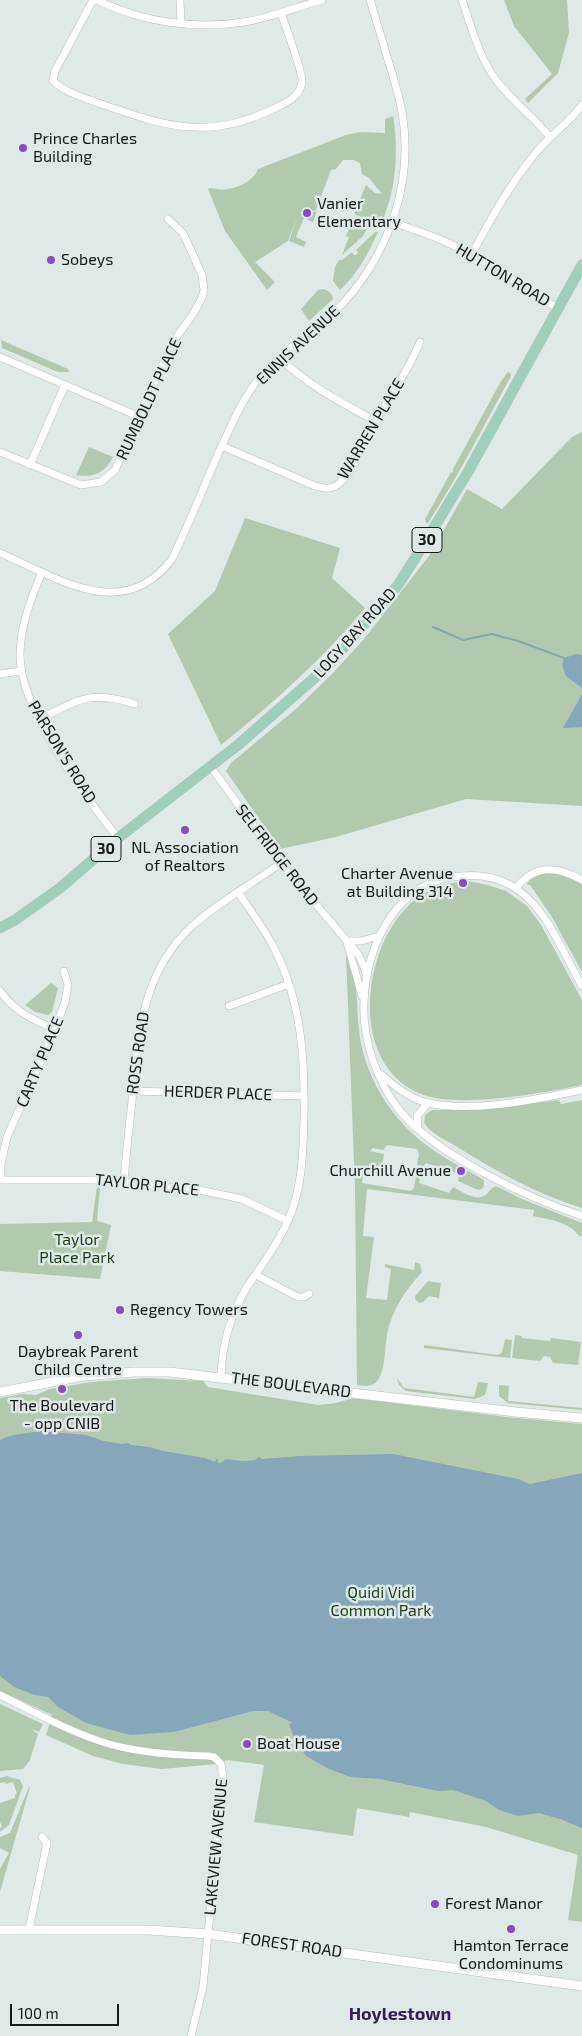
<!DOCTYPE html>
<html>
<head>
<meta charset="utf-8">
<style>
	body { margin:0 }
	#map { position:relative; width:582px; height:2036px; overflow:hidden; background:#dfe9e8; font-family:"Exo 2",sans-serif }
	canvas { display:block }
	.scale { position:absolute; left:10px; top:2004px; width:109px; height:22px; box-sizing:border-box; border:2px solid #151918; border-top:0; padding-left:6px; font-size:15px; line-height:18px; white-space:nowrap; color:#151918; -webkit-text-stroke:4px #dfe9e8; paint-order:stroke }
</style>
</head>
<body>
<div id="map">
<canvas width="582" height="2036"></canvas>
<div class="scale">100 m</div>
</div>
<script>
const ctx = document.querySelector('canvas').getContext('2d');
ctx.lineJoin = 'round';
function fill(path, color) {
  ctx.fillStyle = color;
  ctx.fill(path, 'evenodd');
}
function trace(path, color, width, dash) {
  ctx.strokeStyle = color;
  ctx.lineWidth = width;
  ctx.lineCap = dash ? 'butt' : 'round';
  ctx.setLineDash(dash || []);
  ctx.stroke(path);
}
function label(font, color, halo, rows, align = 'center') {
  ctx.font = font + ' "Exo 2",sans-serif';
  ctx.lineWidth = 5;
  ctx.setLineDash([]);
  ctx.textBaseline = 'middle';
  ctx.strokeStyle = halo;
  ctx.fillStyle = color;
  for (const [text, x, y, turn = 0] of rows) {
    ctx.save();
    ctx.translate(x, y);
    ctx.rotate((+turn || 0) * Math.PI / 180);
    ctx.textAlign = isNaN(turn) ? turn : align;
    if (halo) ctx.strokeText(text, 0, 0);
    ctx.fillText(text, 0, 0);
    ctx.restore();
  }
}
fill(new Path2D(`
	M504,0H567L569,33L558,73L528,103L525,99L552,74L514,26Z
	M393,116C399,151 396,191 381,224L354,214L366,185L375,193L382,194L369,178L362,174L360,163L354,160H343L336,169L331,170L316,210L297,218L288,241L255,262L275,282L267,290L225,231L208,189L212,188C226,193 252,185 258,169L346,135L361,132L385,133V119Z
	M317,211L313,222L304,218L296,237L306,242L304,247L289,241L297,218Z
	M360,225L368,228L362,237L342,255L349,237L346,236L350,226Z
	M375,232H378C369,252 357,275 340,290L333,281L335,267L339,260H342L352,252L354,255H356L358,253L356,250Z
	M323,289C328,290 333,294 333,299L309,321L301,309L318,290Z
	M1,340L68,369L69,372H58L2,348Z
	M509,372L511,375L510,378C483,427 458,477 428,523H426L425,519L451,472L453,473V469L500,383L507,373Z
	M582,432V806L466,799L336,837L280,849L226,771L231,763L297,708L332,674L364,639L429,556L467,489L502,509L572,437Z
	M89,447L113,457C106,472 92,479 76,475Z
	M245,518L340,548L332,578L365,608C322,660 273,703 221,745L168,634L215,591Z
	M556,872L582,884V972L552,917L530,885H527C531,874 546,873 556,872Z
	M467,881L488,885L506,891L527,906L541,925L582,1000V1085C543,1093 458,1109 421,1094C349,1065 361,951 409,905C425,889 446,883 467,881Z
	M346,955C359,975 356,1006 359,1030C363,1073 390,1118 425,1144C443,1158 464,1168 484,1180V1186L482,1189L478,1190L458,1181L459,1174L426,1163L424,1166L417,1165L419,1154L417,1149L387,1145L383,1150L373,1148L370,1151L384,1154L382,1168H377L375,1173L371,1174L369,1168L364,1167L362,1183L411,1191L414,1188L416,1177L420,1179L419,1183L449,1193L453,1187C461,1191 475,1201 484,1196C489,1193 490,1188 496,1186L522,1199L582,1223V1236H579C570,1222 548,1219 533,1216L534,1210L367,1189L363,1236L374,1237L366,1298L387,1300L391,1269L385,1267V1264L414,1270L415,1262L420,1264L422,1272C405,1291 392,1309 387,1335C384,1350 386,1368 378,1380C373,1387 365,1386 357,1385L355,1188Z
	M51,983L58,988L52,1012L48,1015L35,1012L25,1005Z
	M559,1100L561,1104L582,1100V1208C536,1194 494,1170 454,1145C445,1139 429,1133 424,1122L425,1115L432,1110H478Z
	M97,1187H100L97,1221L111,1225L100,1279L0,1271V1224L92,1222Z
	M428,1281L441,1283L439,1298L429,1296L423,1302L419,1303L415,1299V1296Z
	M515,1335L522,1336V1338L550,1341L551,1338L581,1342L578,1365L553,1363L550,1357L544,1356L540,1361L512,1358Z
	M505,1339L512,1340L510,1358L424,1348V1345L497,1355L501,1354L503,1349Z
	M147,1378L203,1381L208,1387L318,1405L336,1403L353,1398L507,1417L582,1424V1922L568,1920L578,1855L486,1827L410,1812L409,1817L357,1808L353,1836L254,1822L264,1765L228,1760L216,1764L162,1769L123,1764L93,1756L46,1735L52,1715L0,1691V1398L23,1394L36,1395L50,1389L91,1382Z
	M397,1378L404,1388L474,1397L478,1382L488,1383L485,1395L475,1399L406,1391L399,1385Z
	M499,1385L509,1386L508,1401L582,1408V1410L508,1403L499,1396Z
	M0,1704L43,1724L39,1732L31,1729L38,1734L30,1760L23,1769L0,1771Z
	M7,1776L20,1780L23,1786L9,1825L0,1832V1828L2,1827L0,1822V1803L15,1798V1795L17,1794L13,1782L6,1784L5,1782L0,1783V1778Z
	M29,1787H30L0,1892V1869L9,1853L0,1848V1837L10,1833Z`), '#b3c9af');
fill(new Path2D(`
	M576,654L582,655V691V688L566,676L562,665L564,658Z
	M582,694V727L563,728Z
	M40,1431L86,1435L104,1441L122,1444L128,1443L131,1445L149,1447L163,1451L205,1458L215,1462L216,1459H218V1463H221L226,1459C235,1460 252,1464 259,1457L262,1459L300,1456L393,1454L518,1479L530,1484L582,1473V1828L560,1819L539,1813L518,1816L499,1810L486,1801L453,1790L438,1791L380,1779L350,1777L327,1768L306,1756L295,1741L289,1724L293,1723L268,1711H253L174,1732L130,1735L86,1723L58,1707L48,1697L35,1695L14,1687L0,1676V1440C14,1433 26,1434 40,1431Z`), '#86a6b9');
trace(new Path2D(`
	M433,627L463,640L492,634L518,641L564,658`), '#86a6b9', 2);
const minor = new Path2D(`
	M93,0L55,71L53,81C65,93 88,99 104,105C168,127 209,140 273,109C286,103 300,97 302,82C303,72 285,25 281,13
	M97,0C142,22 195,30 244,22C270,18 296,7 322,0
	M180,0L181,23
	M462,0C472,28 479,58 497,81C513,102 534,117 550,137
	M393,222L437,238L472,254L557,308
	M472,254C490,220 509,186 534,155C548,137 568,124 582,105
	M0,357L140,417
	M280,358C307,385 342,403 375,421
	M222,446L315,486C323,488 330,490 337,485C353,475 366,439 375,423C390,396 409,370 420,342
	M0,452L81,485L101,482L115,470L173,342L193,314L202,298L204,290L202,275L183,233L168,219
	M30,465L65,385
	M0,553C58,578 123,624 172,559C189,524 203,488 219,452C230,428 240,404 256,382C280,350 318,331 345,301C390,250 414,181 402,112C400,100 396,88 393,76C385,51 378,25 370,0
	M42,572C31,599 20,626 20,656C21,711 84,795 118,838
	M0,674L21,671
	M40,719C79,699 91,690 135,704
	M210,766L281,863L358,954L363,964L366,974
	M516,888C535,864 557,866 582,880
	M347,941H361L379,936
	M347,942L362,996
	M582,986C564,955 548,911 518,890C501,878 480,874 460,876C397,880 366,945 364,1002C362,1039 377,1082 400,1111C436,1155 528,1198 582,1216
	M0,991C16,1012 31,1019 55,1029
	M229,1006L289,984
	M382,1075C395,1087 411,1099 428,1103C474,1113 537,1099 582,1090
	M133,1091L304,1096
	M418,1128L417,1116L428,1103
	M0,1180H99L204,1191L242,1199L288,1221
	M0,1180L1,1164L7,1137L55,1029L65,1002L68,985L64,971
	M124,1182C126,1152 130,1122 133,1091C139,1030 143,972 191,927C218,902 251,885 281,863
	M256,1275L298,1297H304L309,1294
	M221,1377C222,1345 230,1315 247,1287C261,1266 276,1247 287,1223C302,1191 303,1155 304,1119C305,1059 302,1001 273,946C263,927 250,910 238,892
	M0,1695C35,1712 71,1733 109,1744C140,1753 175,1755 208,1756L214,1757L221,1764L223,1776L203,1987L191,2036
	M29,1929L47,1843L42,1837`);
const tertiary = new Path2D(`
	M0,1392L83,1376L133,1372H169L516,1412L582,1418
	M0,1930H149L208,1934L582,1986`);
const primary = new Path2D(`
	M0,928L15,920L60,888L118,838L238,745L328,666L398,585L424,544L469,470L582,265`);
trace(minor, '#b6bfbe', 8);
trace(tertiary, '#b6bfbe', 10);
trace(primary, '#c2c3c3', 11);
trace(minor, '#fff', 7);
trace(tertiary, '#fff', 9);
trace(primary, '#9fceba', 10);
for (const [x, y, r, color] of [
	[23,148,5,"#884bc1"],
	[307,213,5,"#884bc1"],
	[51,260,5,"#884bc1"],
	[185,830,5,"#884bc1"],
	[463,883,5,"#884bc1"],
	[461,1171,5,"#884bc1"],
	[120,1310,5,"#884bc1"],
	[78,1335,5,"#884bc1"],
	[62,1389,5,"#884bc1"],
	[247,1744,5,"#884bc1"],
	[435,1904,5,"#884bc1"],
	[511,1929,5,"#884bc1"]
]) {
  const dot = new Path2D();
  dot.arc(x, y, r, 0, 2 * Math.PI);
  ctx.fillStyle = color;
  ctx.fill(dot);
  trace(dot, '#dfe9e8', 2);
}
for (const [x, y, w] of [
	[427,540,30],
	[106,849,30]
]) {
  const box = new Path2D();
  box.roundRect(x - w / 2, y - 12.5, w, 25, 4);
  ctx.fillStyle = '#dfe9e8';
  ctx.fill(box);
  trace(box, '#151918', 1);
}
label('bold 15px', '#151918', null, [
	["30",427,540],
	["30",106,849]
]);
label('16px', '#151918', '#dfe9e8', [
	["Prince Charles",33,139],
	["Building",33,157],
	["Vanier",317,204],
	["Elementary",317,222],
	["Sobeys",61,260],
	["NL Association",185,848,"center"],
	["of Realtors",185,866,"center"],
	["Charter Avenue",453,874,"right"],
	["at Building 314",453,892,"right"],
	["Churchill Avenue",451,1171,"right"],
	["Regency Towers",130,1310],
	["Daybreak Parent",78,1352,"center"],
	["Child Centre",78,1370,"center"],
	["The Boulevard",62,1406,"center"],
	["- opp CNIB",62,1424,"center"],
	["Boat House",257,1744],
	["Forest Manor",445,1904],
	["Hamton Terrace",511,1946,"center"],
	["Condominums",511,1964,"center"]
], 'left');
label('16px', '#151918', '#dfe9e8', [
	["HUTTON ROAD",503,275,31],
	["ENNIS AVENUE",298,345,-43],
	["RUMBOLDT PLACE",149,399,-65],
	["WARREN PLACE",371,429,-59],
	["LOGY BAY ROAD",355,633,-48],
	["PARSON'S ROAD",62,752,59],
	["SELFRIDGE ROAD",277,855,52],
	["ROSS ROAD",138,1053,-82],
	["CARTY PLACE",40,1062,-67],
	["HERDER PLACE",218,1093,2],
	["TAYLOR PLACE",147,1185,6],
	["THE BOULEVARD",291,1385,7],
	["LAKEVIEW AVENUE",216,1847,-85],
	["FOREST ROAD",292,1945,8]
]);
label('16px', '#1d3f19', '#dfe9e8', [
	["Taylor",77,1240],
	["Place Park",77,1258],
	["Quidi Vidi",381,1593],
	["Common Park",381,1611]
]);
label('bold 18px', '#3a1d55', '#dfe9e8', [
	["Hoylestown",400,2014]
]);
</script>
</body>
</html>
